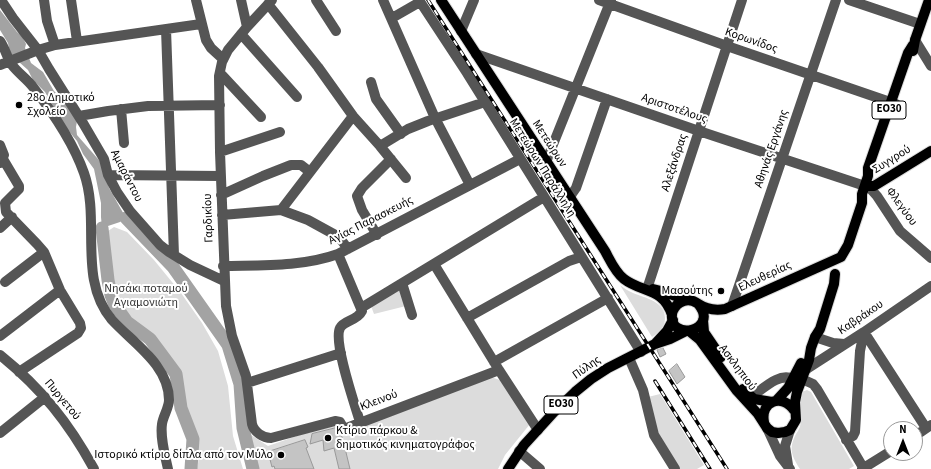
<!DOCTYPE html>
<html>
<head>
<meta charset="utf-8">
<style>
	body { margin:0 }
	#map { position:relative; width:931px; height:469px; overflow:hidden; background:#fff; font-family:"Source Sans 3",sans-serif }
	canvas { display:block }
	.north { position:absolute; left:883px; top:421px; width:40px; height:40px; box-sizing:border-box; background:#fff; border:1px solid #999; border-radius:50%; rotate:0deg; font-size:11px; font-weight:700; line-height:16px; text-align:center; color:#000 }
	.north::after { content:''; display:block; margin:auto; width:14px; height:18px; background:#000; clip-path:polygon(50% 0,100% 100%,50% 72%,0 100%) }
</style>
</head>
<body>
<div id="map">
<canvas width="931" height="469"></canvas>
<div class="north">N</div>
</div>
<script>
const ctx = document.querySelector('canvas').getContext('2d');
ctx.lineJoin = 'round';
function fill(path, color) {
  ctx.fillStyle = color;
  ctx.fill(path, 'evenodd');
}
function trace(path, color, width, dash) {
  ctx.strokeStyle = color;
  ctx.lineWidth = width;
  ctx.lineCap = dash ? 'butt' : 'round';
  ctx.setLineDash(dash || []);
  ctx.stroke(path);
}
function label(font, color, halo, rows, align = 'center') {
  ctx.font = font + ' "Source Sans 3",sans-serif';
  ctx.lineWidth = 4;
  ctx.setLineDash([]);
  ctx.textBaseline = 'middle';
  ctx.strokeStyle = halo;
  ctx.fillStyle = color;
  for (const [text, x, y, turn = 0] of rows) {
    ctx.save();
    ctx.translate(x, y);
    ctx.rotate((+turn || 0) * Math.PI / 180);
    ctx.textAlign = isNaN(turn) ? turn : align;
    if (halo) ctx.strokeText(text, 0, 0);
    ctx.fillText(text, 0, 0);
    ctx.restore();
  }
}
fill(new Path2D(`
	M114,227L127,232L154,260L181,293L202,323L218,351L228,386L233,436L243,469H197C201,453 198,433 191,418C189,415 186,412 185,408C183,401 185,393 184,387C181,374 160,346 150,336C140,325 125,319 118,305C108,287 105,254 105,233Z
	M620,285C624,288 628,291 633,293C645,298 665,301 665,318C665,327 660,332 652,337Z
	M401,289L406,306L374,314L371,306Z
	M491,377L500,380L530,424L505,455L498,469H259L247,433H248L268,446L331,424L355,427Z
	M807,390L811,392L854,466L849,469H800C792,456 788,449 796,434C799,430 801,425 801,420C802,410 799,401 802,392Z
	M660,394L704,465L697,469H680L656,429L648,397Z`), '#dcdcdc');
fill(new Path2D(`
	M0,10L17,32L22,36L26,44L25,48L31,63L43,72L54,91L67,104L77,121L76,127L77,135L105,167L109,188L126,218L120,222L102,228L101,217V203L94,169L83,154L77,141L63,124L45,92L33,80L28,70L19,62L10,53L8,43L0,30Z`), '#a3a3a3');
trace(new Path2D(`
	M126,218L173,267L228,345L240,384L243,428L253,469
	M102,228L108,280L111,295L115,305L127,322L150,339L176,374L181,408L193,439L191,469`), '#a3a3a3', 13);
const building = new Path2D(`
	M663,348L666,354L660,357L657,350Z
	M677,364L685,377L677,384L669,371Z
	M336,428L341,434L344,444L350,469H339L334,448L324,451L323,440L310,444L312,434Z
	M305,440L308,447L306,448L314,469H275L274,466L272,467L268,452Z`);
fill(building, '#c4c4c4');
trace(building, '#999', 1);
const major = new Path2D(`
	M441,0L605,251C610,260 615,272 624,279C642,293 663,287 672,315
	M913,51L915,40L929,0
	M865,186H874L879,183L931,151
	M841,257L848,245L862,203V194L868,176V168L908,53L913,45
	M653,289L665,292L686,300
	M699,305C719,331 669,342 672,314C674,304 684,298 693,301C698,303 702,307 707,308C713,310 719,310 725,309L841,257
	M703,320L704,332L721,357
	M689,331L700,340L737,391L758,414L767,428L772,432L778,433L785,432L790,430L796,420L795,402L797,392L809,360L811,348L815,337L820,329L834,284L835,274
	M655,344L667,331L673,320
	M743,389L754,399L772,402
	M776,401L788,388L801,363
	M764,422C760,401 782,393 794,410
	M508,469L524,445L555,411L575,392L591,379L608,368L655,344L670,339L686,331`);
trace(major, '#dbdbdb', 12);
trace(new Path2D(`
	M1,0L13,18L38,50L49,69L83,123L104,159L108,175L117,192L130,211L160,245L169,252L190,265L224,281
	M44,0L47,21L55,45
	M71,0L77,41
	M196,0L206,40L211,48L223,59
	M241,0L247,27
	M272,0L247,27L228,50L222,62L219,76L220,152L226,306L232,336L246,376L252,424C254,432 263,438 271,438L335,421L340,422L344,429L499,370
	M316,0L336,31
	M383,0L435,118L470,185
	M419,0L467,73L641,352
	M599,0L727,46L896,104
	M849,0L920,24
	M268,4L318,67L353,116L380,146L406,178
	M392,18L420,2
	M166,29L174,255
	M461,31L474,0
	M241,34L297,97
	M915,40L931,66
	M0,41C5,48 7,58 12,65C18,73 27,79 33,87C54,114 73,142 84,173C101,221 77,278 112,320C133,343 169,365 169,400C169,408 163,416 162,424C160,438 165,455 168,469
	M476,54L699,131L865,186
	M0,65L38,50L55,45L201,24
	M220,73L261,117
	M371,82L376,99L401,134
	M121,109L124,143
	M79,116L108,111L148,106L220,105
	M0,145L4,155L0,163
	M380,146L408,129L428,121L485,102
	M220,152L280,132
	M3,159L19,186V189L5,203L6,212L37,244L44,252L60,290L80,323L81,328L78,333L19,372
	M546,162L611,0
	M108,175L221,176
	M868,186L877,196L900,231L931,258
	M221,195L263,176L291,165H301L310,172
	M569,198L576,188L607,99
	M281,210L353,116
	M222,215L281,210L308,220L339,237L348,249
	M0,228L12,217
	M377,235L362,210L357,196L362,188L391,159
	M338,254L362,311C357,321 344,320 340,328C333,342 355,405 360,422
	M434,264L499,370L538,430
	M223,266C261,265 302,267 338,254L520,159
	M5,282L44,252
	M402,283L412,315
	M647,289L742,0
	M732,306L836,0
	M361,308L544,197
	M467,318L569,261L581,257
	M864,332L926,428
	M0,336L60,290
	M815,337L833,343L844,344
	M0,355C41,388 69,423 94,469
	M629,358L643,390L654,435L675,469
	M494,362L608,298
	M805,370L864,332L931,286
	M802,379L813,384L817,389L864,469
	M247,383L341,353
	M751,397C763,389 779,372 793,379
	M767,428L780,456L790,469
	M0,433L45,397
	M915,436L931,425
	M846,440L853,436L855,432L860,351L864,332
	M519,451L540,469
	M788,465L785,446L790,430
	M862,469L891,451`), '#555', 10);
trace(major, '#000', 10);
const rail = new Path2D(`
	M428,0L727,469
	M655,381L710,469`);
trace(rail, '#000', 3.5);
trace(rail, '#fff', 2, [6]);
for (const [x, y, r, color] of [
	[19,105,4,"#000"],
	[721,291,4,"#000"],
	[328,438,4,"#000"],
	[281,455,4,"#000"]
]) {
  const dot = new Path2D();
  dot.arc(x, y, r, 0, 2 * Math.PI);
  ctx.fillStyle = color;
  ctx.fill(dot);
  trace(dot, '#fff', 1.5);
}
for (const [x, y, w] of [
	[889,110,34],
	[561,405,34]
]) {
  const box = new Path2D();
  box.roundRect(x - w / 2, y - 9, w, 18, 3);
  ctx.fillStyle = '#fff';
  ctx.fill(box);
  trace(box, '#000', 1);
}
label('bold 11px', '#000', null, [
	["ΕΟ30",889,110],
	["ΕΟ30",561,405]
]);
label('12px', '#000', '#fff', [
	["Κορωνίδος",751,41,19],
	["Αριστοτέλους",674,109,19],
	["Μετεώρων",549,144,57],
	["Αθηνάς Εργάνης",772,149,-71],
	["Συγγρού",892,160,-32],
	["Αλεξάνδρας",675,163,-72],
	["Μετεώρων Παράλληλη",542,168,58],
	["Αμαράντου",126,176,63],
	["Φλεγύου",901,207,54],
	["Γαρδικίου",209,218,-92],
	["Αγίας Παρασκευής",371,221,-27],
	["Ελευθερίας",765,277,-25],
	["Καβράκου",861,318,-34],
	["Πύλης",587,368,-35],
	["Ασκληπιού",737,368,53],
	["Πυργετού",62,400,50],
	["Κλεινού",379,401,-21]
]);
label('12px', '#000', '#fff', [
	["28ο Δημοτικό",27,98],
	["Σχολείο",27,112],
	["Μασούτης",713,291,"right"],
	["Κτίριο πάρκου &",336,431],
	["δημοτικός κινηματογράφος",336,445],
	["Ιστορικό κτίριο δίπλα από τον Μύλο",273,455,"right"]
], 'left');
label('12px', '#333', '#fff', [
	["Νησάκι ποταμού",146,289],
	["Αγιαμονιώτη",146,303]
]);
</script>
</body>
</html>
